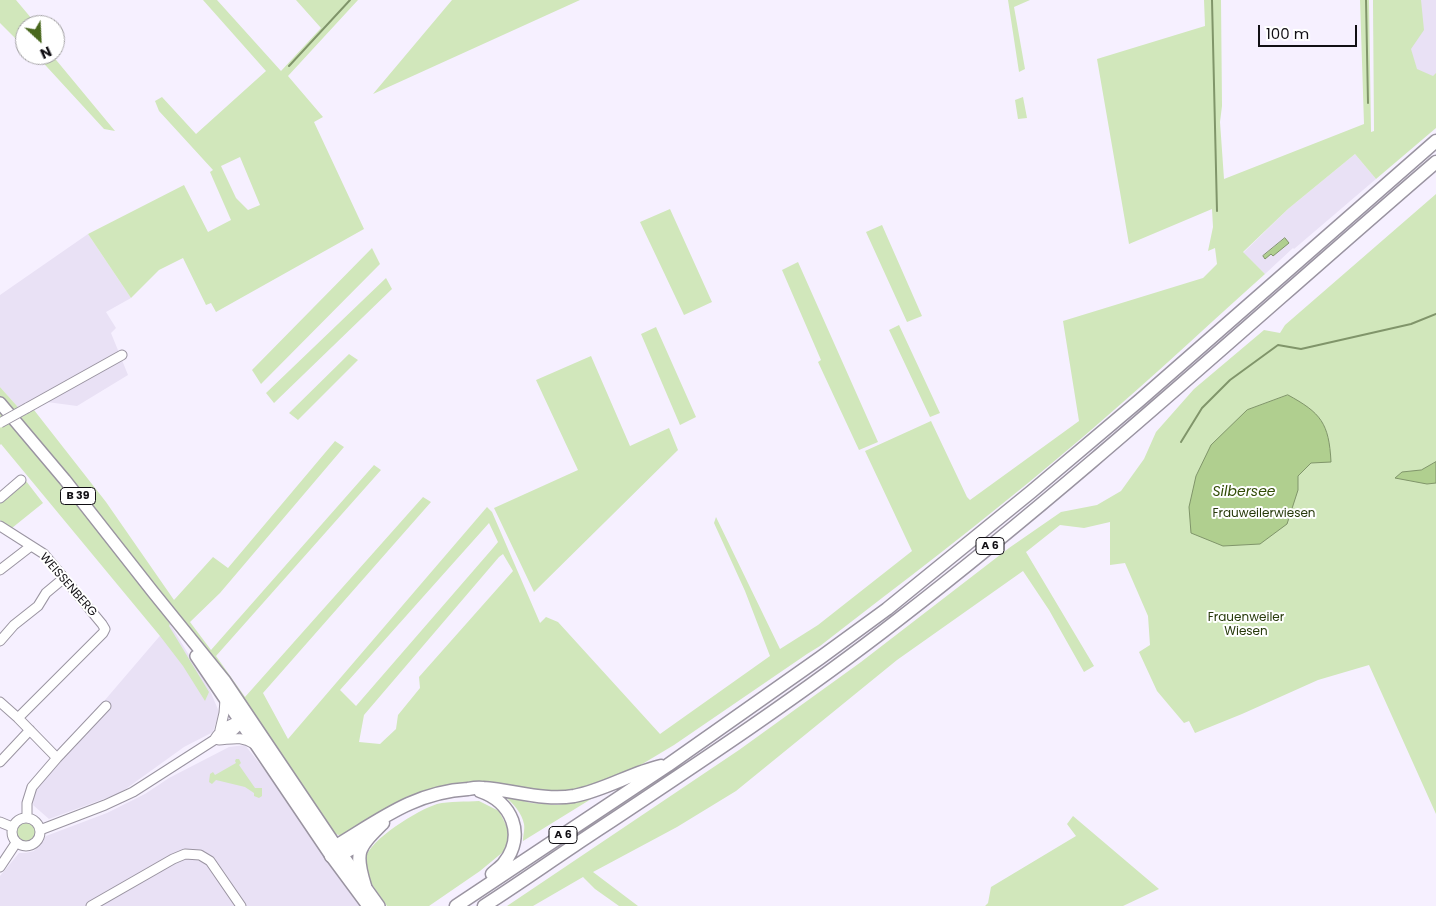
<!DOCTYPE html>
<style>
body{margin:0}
#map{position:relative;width:1436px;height:906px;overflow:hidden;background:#f6f0ff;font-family:Poppins,sans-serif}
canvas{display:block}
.north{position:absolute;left:15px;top:15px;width:50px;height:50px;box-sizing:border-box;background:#fff;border:1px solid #a09fa1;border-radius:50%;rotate:155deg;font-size:14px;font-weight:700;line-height:20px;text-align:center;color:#110f14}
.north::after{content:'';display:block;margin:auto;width:18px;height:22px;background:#48671c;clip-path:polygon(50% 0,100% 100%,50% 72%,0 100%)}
.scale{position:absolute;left:1258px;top:25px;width:99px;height:22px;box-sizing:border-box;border:2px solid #110f14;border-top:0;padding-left:6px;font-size:15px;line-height:18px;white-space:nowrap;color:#110f14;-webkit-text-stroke:4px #fff;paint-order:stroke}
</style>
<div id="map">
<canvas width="1436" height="906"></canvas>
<div class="north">N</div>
<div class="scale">100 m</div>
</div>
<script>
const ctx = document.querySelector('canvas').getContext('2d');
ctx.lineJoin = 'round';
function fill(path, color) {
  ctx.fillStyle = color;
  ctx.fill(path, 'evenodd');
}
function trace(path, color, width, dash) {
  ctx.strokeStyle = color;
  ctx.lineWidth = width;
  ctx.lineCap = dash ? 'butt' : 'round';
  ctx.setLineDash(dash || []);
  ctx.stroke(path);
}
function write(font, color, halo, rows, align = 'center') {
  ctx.font = font + ' Poppins,sans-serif';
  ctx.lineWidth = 4;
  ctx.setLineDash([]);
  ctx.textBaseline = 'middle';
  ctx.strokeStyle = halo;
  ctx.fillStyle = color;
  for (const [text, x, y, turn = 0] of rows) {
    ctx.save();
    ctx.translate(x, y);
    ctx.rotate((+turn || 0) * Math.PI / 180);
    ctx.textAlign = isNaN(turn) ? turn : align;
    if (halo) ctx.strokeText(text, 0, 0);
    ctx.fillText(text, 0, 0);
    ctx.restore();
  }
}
fill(new Path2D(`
 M1373 0H1436V83L1376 131Z
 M1355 154 1376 179 1294 249 1293 248 1265 274 1243 253 1288 209Z
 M88 234 131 298 106 312 116 328 111 333 128 375 77 406 47 402 25 415 0 387V295Z
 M170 624 209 688 219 712 213 732 184 747 120 793 49 819 33 805 35 786 105 710V700Z
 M245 745 271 778 311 835 319 850 364 906H0V876L19 853H26L34 851 46 836 107 813 145 794 169 778 229 747Z`), '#e9e1f5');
fill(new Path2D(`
 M0 0H16L37 25H25V44L19 42 0 23Z
 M203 0H217L281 71 321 28 296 0H358L288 76 323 117 314 122 364 229 216 312 211 303 206 305 183 258 159 270 131 298 88 234 184 185 208 232 231 220 210 172 213 170 159 111 155 101 162 97 196 134 266 71ZM240 157 260 205 248 210 236 198 221 166Z
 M452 0H580L373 94Z
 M1008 0H1030L1014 7 1025 69 1019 72Z
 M1204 0H1221L1222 106 1220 122 1224 179 1364 124 1360 0H1369L1371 132 1374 131 1373 0H1421L1424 30 1411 49 1417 69 1433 76 1436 73V128L1376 179 1355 154 1288 209 1243 252 1265 274C1196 336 1129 399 1058 458 981 523 900 584 820 646L807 654 674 745 639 766 611 780 582 788 554 792 507 786 453 784 406 797 348 835C339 836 335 835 329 829L19 418 0 397V387L25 415 34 410 106 502 174 600 213 557 228 568 335 441 344 447 220 593 190 622 211 650 374 465 381 470 216 656 245 697 423 497 431 502 263 693 288 739 487 507 492 512 540 623 546 617 558 622 660 734 770 656 745 591 714 523 716 517 780 649 818 625 912 551 865 451 931 421 967 497 970 500 1079 421 1063 321 1203 278 1217 264 1215 248 1208 251 1213 227 1212 209 1129 244 1097 59 1205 26ZM489 523 498 542 493 548 356 706 340 690ZM503 554 513 571 419 677 420 688 398 715 396 729 380 744 359 742 364 715 499 557Z
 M36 55H52L115 131 104 129Z
 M1023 97 1027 118 1018 119 1015 100Z
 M1436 194V814L1369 665 1318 680 1242 714 1195 733 1189 721 1184 723 1157 691 1139 652 1150 645 1148 616 1125 563 1110 565V522L1084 528 1060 525 1026 552 1094 666 1084 672 1049 610 1023 571 897 660 736 791 677 827 593 872 638 906H619L595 889 583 877 533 906H507L739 750 861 662 1009 548 1061 512 1097 505 1121 491 1144 459 1156 432 1194 389 1264 330 1280 333 1285 325Z
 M670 209 712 302 684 315 640 222Z
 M882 225 922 316 907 322 866 232Z
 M372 248 380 264 261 384 252 370Z
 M798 262 878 442 859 450 818 362 821 360 782 270Z
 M386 278 392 289 274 403 266 393Z
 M899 325 940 413 930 417 889 330Z
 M656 327 696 417 680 425 641 334Z
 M349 354 358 360 298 420 289 413Z
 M591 356 630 446 669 428 678 450 534 592 494 508 578 470 536 380Z
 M0 411 66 488 119 554 170 624 169 626 209 692 205 701 183 666 160 636 1 444 0 445Z
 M26 481 43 503 12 528 0 520V502Z
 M236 759H239L241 763 239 765 255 788H262V796L259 798 254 796V793L245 787 216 780 212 784 209 782 210 774 213 772 215 775 236 763 235 761Z
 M504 796 531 803 558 805 596 796 523 841C523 836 525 829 524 824 522 813 513 803 504 796Z
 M479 801 499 811 509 831 508 841 503 852 480 871 429 906H387C379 894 361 873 365 859 370 839 418 810 437 804 449 801 467 802 479 801Z
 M1073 816 1159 889 1123 906H985L988 903 991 887 1076 836 1067 824Z
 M16 833a10 10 0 1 1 20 0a10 10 0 1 1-20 0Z`), '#d1e7bb');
const water = new Path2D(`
 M1285 238 1289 243 1273 256 1271 254 1265 259 1263 256Z
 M1288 395C1321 413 1329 423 1331 462L1311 463 1298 476V490L1287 524 1260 544 1223 546 1191 533 1189 507 1196 476 1211 445 1247 410Z
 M1436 462V483L1427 484 1395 478 1402 472 1421 470Z`);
fill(water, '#b0cf8f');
trace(water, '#80956a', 1);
trace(new Path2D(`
 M1212 0 1217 211
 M1366 0 1368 103
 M289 66 350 0
 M1181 442 1202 408 1230 380 1278 345 1301 349 1411 324 1436 314`), '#80956a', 2);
const minor = new Path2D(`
 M27 408 122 355
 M0 498 21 480
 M0 526 44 554 102 624 105 629 103 633 18 718
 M0 570 31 546
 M0 641 14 625 38 606 46 593 64 578
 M0 702 18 718 57 758
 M220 730 224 713 225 700
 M214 740C221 728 229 724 243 720
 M219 740C233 739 242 736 254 744
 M0 762 30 730
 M12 832a14 14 0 1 1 28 0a14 14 0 1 1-28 0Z
 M27 818V803L32 787 57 758 106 706
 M0 822 12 827
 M40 830 105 805 133 792 214 740 234 730 238 726 241 717
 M0 867 16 843
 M91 906 173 859 185 854 200 855 210 861 241 906`);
const major = new Path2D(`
 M0 403 65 480 153 592 225 681 336 846 379 906
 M196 656 331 856 368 906`);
const highway = new Path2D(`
 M480 791C512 802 526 835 504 863 501 867 496 870 492 874
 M331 856 336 846C381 819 415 792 468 789 473 788 478 787 483 788 514 790 543 801 574 796 605 790 631 773 661 766
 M331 856 342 854 365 841
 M365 886C354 851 358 848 383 823
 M456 906 668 765 820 658 887 609 1031 492 1140 400 1436 141
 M484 906C515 886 545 865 575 845 685 772 795 700 899 619 1085 475 1258 315 1436 162`);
trace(minor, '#9a94a1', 11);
trace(major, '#9a94a1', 14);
trace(highway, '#9a94a1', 15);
trace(minor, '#fff', 9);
trace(major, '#fff', 11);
trace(highway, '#fff', 12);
const minorBridge = new Path2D(`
 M0 423 27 408`);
trace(minorBridge, '#9a94a1', 11, []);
trace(minorBridge, '#fff', 9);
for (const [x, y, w] of [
 [78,496,35],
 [990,546,28],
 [563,835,28]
]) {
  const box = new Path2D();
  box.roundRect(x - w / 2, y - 8.5, w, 17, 4);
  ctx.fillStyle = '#fff';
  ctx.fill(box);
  trace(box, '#110f14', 1);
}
write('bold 11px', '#110f14', null, [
 ["B 39",78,496],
 ["A 6",990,546],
 ["A 6",563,835]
]);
write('12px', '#273a0b', '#fff', [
 ["Frauweilerwiesen",1264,514],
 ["Frauenweiler",1246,618],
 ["Wiesen",1246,632]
]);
write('12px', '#110f14', '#fff', [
 ["WEISSENBERG",68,585,49]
]);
write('italic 14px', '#324d06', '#fff', [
 ["Silbersee",1244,492]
]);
</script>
